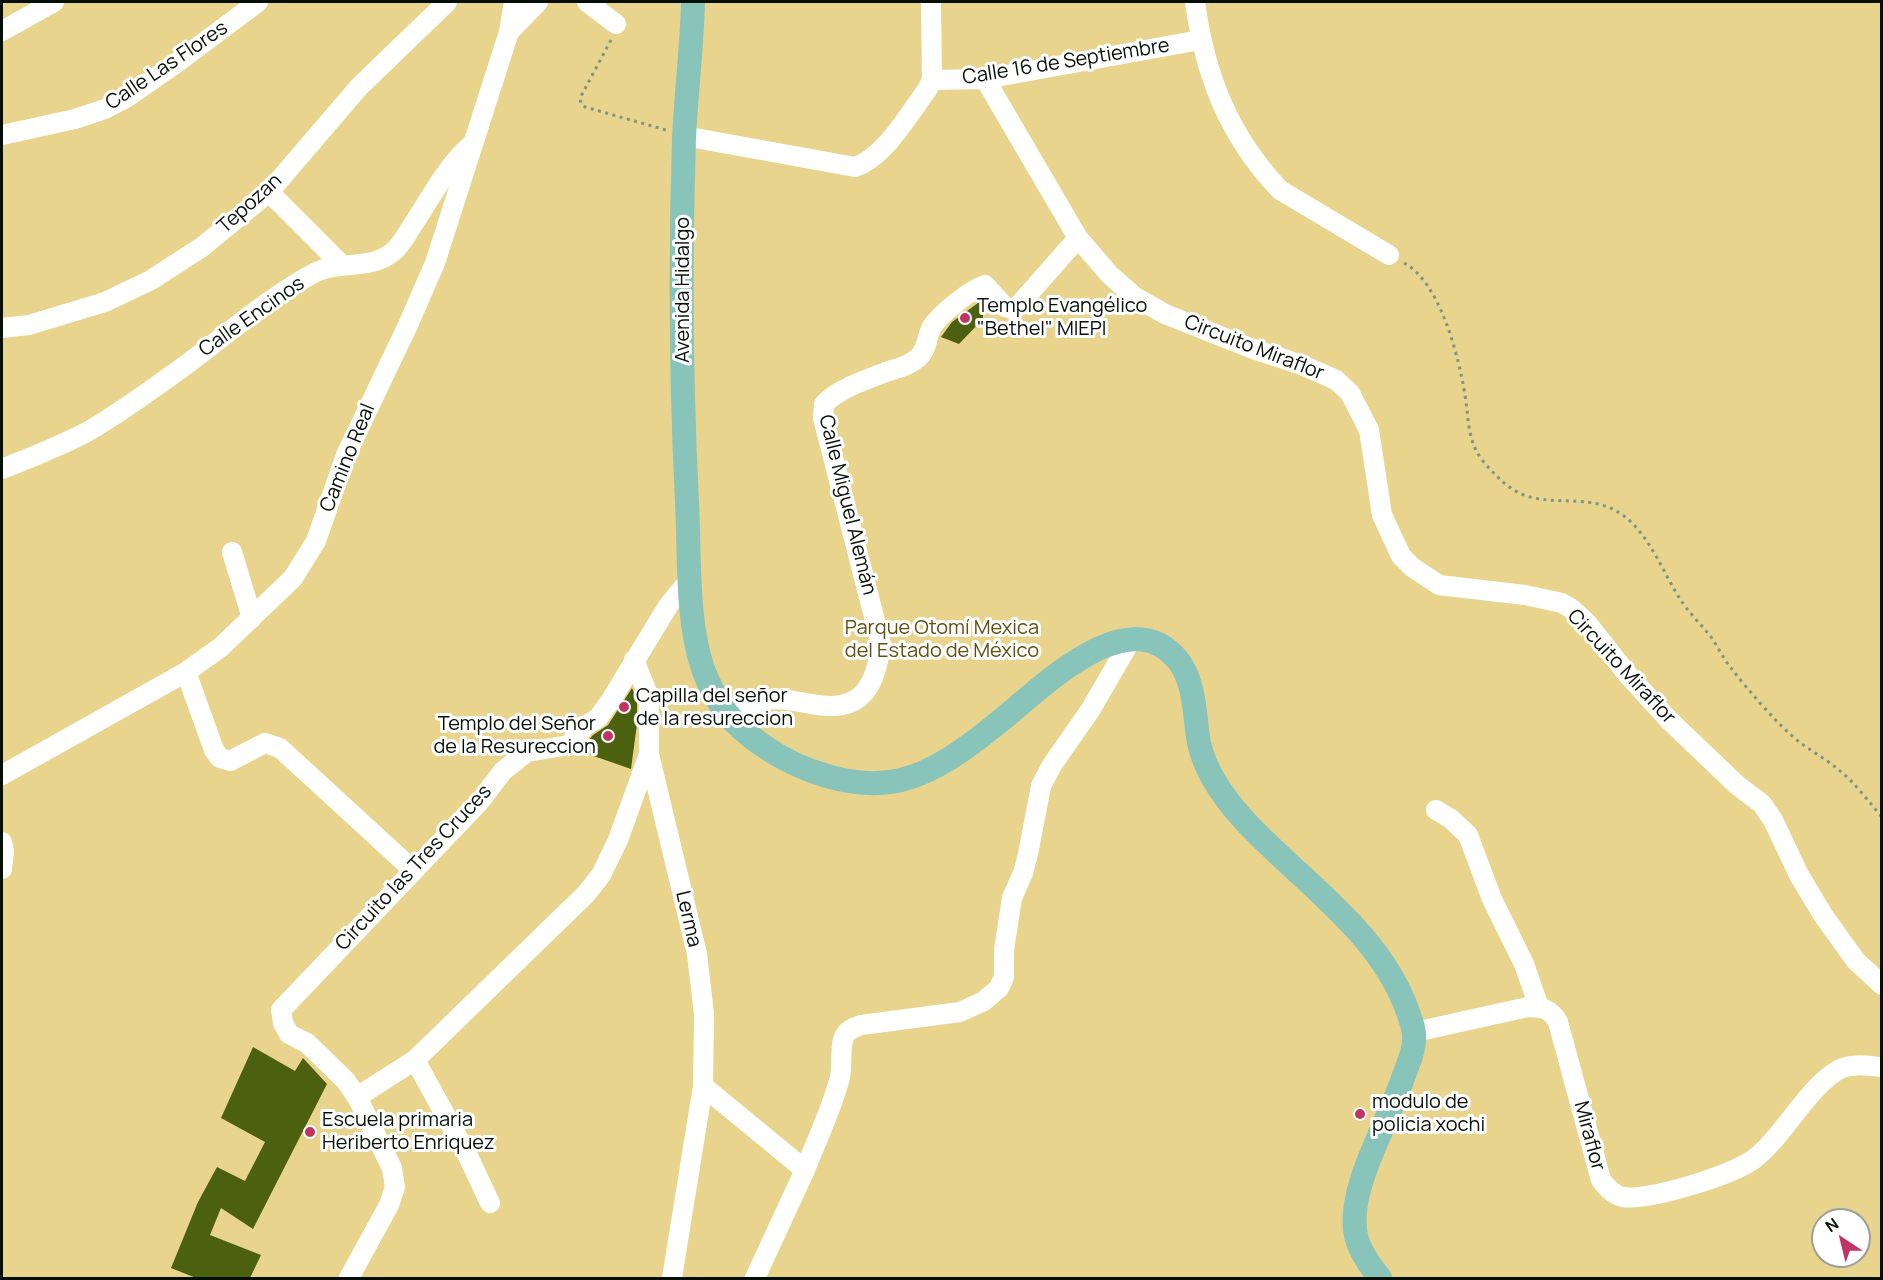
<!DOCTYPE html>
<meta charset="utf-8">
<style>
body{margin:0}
#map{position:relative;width:1883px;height:1280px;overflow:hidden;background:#ddffe5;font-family:Manrope,sans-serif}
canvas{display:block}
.frame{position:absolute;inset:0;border:3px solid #050f07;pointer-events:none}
.north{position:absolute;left:1811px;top:1208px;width:60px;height:60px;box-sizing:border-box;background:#fff;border:2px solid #9b9f9c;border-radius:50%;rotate:325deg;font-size:16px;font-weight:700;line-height:24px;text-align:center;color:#050f07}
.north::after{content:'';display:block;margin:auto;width:21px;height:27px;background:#c13363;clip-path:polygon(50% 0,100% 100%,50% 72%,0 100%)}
</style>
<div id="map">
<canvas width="1883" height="1280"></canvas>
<div class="frame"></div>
<div class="north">N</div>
</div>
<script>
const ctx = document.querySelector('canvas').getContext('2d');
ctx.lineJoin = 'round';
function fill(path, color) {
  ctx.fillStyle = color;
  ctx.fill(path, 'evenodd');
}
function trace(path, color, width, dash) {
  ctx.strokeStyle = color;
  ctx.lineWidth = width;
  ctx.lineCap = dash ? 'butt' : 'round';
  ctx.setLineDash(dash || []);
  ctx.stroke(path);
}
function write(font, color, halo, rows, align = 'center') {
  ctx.font = font + ' Manrope,sans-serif';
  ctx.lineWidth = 6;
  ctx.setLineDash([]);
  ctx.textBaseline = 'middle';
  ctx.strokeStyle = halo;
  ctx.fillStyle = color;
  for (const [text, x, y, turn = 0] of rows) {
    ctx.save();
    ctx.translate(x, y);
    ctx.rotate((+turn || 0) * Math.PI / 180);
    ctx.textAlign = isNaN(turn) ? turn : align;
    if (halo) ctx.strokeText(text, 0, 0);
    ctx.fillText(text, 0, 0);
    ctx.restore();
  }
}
fill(new Path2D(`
 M2 2H1881V1278H2ZM1823 1220H1859V1256H1823Z`), '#e9d48d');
fill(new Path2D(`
 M982 300 990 308 983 312V319L959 344 941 337 952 322Z
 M632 688 637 699V724L631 769 585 753 582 748 593 735 608 725Z
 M253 1047 295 1071 303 1058 327 1084 253 1229 221 1208 210 1235 261 1255 250 1278H196L171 1268 198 1202 217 1167 245 1181 265 1142 221 1118Z`), '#4c610f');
trace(new Path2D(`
 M611 40 580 98 581 103 585 107 666 130
 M1404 263C1440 282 1459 357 1465 395 1469 420 1467 439 1482 460 1493 473 1504 485 1519 493 1556 510 1595 488 1631 522 1651 541 1663 571 1677 594 1686 610 1700 623 1711 637 1718 647 1723 658 1731 668 1749 691 1776 723 1798 741 1811 751 1826 759 1839 770 1855 783 1868 801 1882 817`), '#7e9583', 3, [3, 4.5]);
trace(new Path2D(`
 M587 2 616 24
 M931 2 932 80
 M1195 2C1205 75 1228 135 1280 190L1389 255
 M2 31 54 2
 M509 32 538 2
 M985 79 1078 238 1110 275 1135 297 1165 314 1253 349 1302 365 1336 380 1350 393 1369 430 1382 515 1401 556 1412 567 1439 585 1525 595 1562 603 1572 609 1587 623 1628 675 1670 721 1737 785 1762 804 1773 820 1799 875 1823 915 1856 961 1882 985
 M2 135 75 119 105 109 126 98 175 64 258 2
 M684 136 855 167C885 157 908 115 927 90L932 80 985 79 1200 40
 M269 192 343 266
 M2 328 29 325 105 302 151 280 202 247 269 192 359 87 447 2
 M2 469C30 458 58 447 85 433 114 417 145 394 172 375 219 342 265 299 316 272 341 260 371 271 394 251 401 245 407 234 412 226 431 198 445 168 471 145
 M232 552 252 618
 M186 672 214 750 220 758 230 761 265 743 280 748 414 871
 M730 719C741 713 754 702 767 700 783 697 802 703 818 705 864 712 876 683 881 644L823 418 824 404C840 388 865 380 886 372 898 368 909 366 919 357 929 347 926 333 934 324 943 312 971 289 985 285L1005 307 1013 309 1018 306 1078 238
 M649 754 697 954 704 1014 703 1086 672 1278
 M2 775 186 672 221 647 293 578 316 541 346 455 408 325 435 263 509 32 514 2
 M1436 810 1451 819 1468 835 1492 899 1524 964 1539 1007
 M2 842 4 852 2 869
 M1415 1032 1528 1007C1542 1007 1551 1009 1558 1022L1601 1180C1607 1188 1613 1195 1623 1197 1649 1201 1733 1175 1754 1159 1785 1135 1808 1086 1840 1069 1853 1063 1868 1066 1882 1067
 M415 1060 468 1156 490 1203
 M703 1086 805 1170 755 1278
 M357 1097 415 1060 586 894 601 875 618 840 649 754V697L634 660
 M805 1170C817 1139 832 1109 840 1077 843 1064 839 1046 845 1035 849 1029 855 1027 861 1025L960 1012 984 1001 999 988 1004 977V950L1012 898 1023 873 1028 854 1041 786 1052 765 1091 709 1132 638
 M349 1278 389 1205 395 1187 392 1168 357 1097 346 1081 307 1043 289 1034 283 1023 281 1010 480 801 503 771 527 752 569 745 585 726 598 718 611 700 668 606 691 578`), '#fff', 20);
trace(new Path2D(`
 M693 2C692 48 686 93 684 139 680 260 681 382 687 503 690 556 686 619 703 669 716 704 732 724 762 745 799 771 855 791 901 780 935 772 968 747 994 726 1036 694 1125 598 1177 659 1196 682 1194 716 1199 743 1205 771 1225 799 1243 819 1300 881 1379 930 1408 1012 1411 1021 1415 1030 1414 1040 1414 1053 1407 1066 1403 1078 1388 1123 1346 1190 1356 1236 1360 1252 1370 1266 1380 1278`), '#89c4bb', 24);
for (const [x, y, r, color] of [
 [965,318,6,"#c13363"],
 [624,707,6,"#c13363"],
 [608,736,6,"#c13363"],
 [1360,1114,6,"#c13363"],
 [310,1132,6,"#c13363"]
]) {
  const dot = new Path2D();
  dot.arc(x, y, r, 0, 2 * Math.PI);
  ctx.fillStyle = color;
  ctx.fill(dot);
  trace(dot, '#fff', 2);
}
write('20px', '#050f07', '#fff', [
 ["Calle 16 de Septiembre",1066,62,-9],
 ["Calle Las Flores",167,66,-34],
 ["Tepozan",250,204,-42],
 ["Avenida Hidalgo",683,290,-90],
 ["Calle Encinos",252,317,-35],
 ["Circuito Miraflor",1254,348,21],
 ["Camino Real",348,458,-68],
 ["Calle Miguel Alemán",847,505,76],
 ["Circuito Miraflor",1621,667,47],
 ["Circuito las Tres Cruces",414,868,-47],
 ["Lerma",688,919,77],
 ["Miraflor",1589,1136,75]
]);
write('20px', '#050f07', '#fff', [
 ["Templo Evangélico",977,306],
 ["\"Bethel\" MIEPI",977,329],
 ["Capilla del señor",636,696],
 ["de la resureccion",636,719],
 ["Templo del Señor",596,724,"right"],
 ["de la Resureccion",596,747,"right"],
 ["modulo de",1372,1102],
 ["policia xochi",1372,1125],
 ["Escuela primaria",322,1120],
 ["Heriberto Enriquez",322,1143]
], 'left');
write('20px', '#615011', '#fff', [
 ["Parque Otomí Mexica",942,628],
 ["del Estado de México",942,651]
]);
</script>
